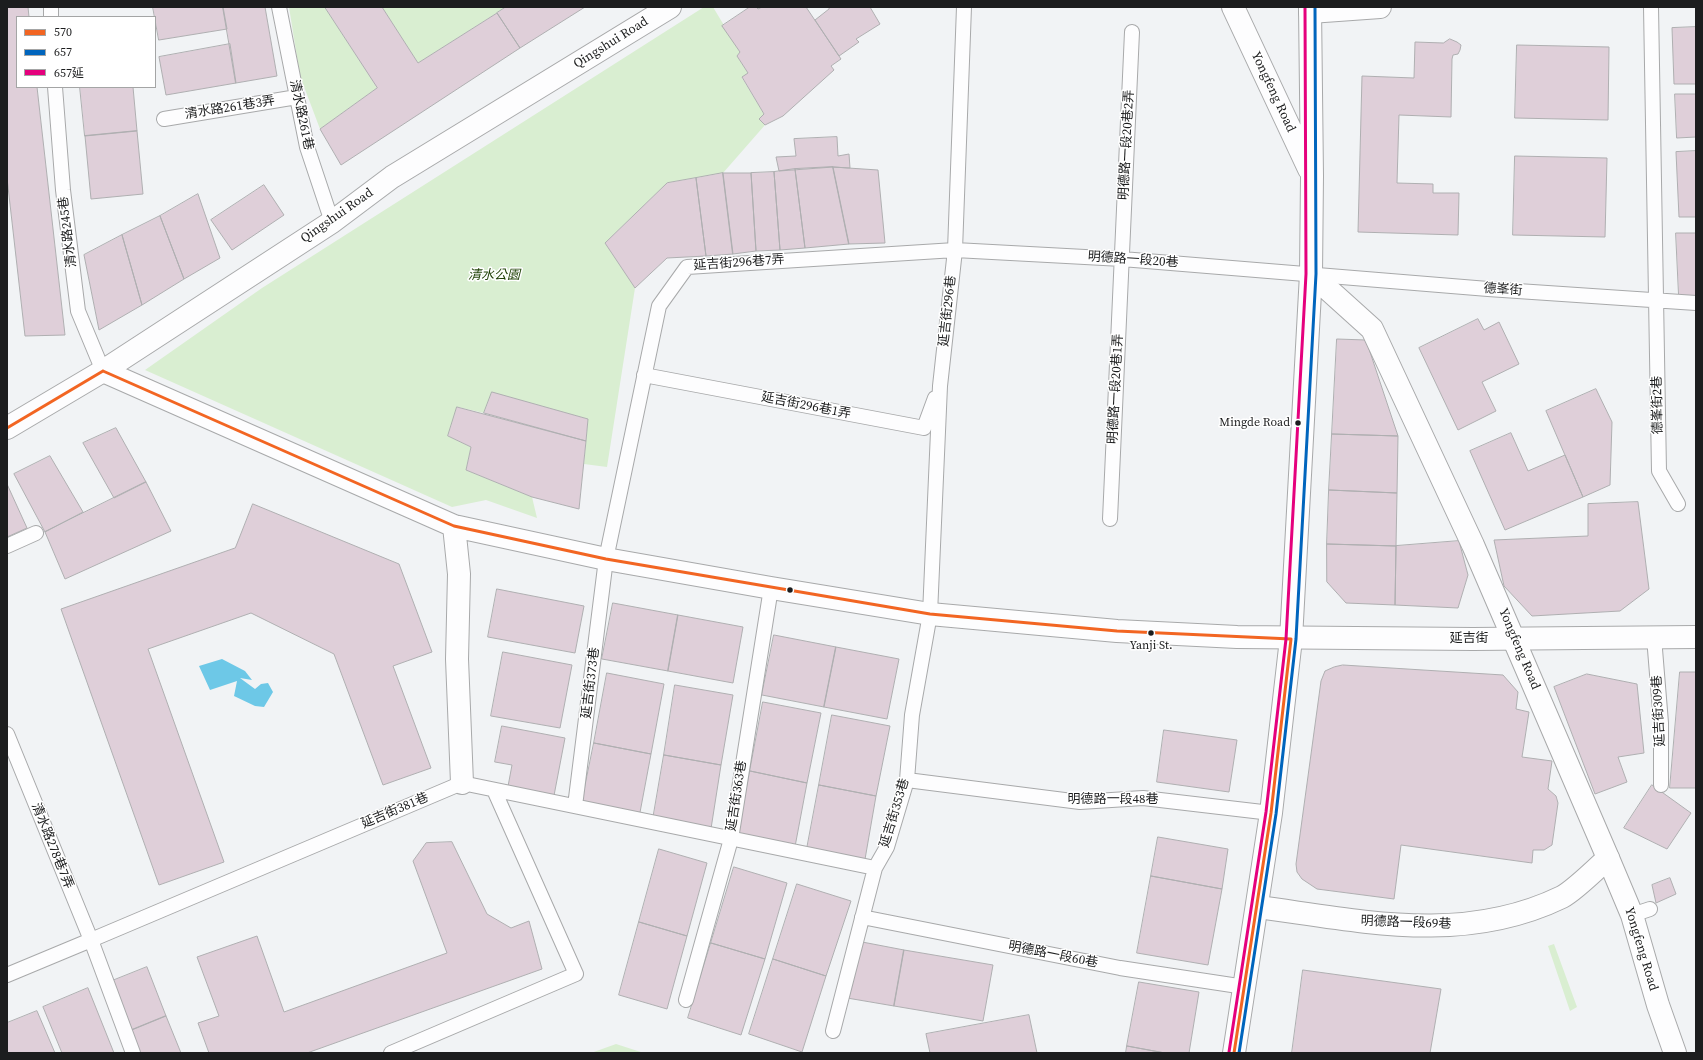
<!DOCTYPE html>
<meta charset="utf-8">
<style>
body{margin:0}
#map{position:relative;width:1703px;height:1060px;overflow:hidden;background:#f1f3f5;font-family:"Source Serif 4","Noto Sans TC",serif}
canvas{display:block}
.frame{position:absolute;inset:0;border:8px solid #1c1d1e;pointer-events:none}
.legend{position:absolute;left:16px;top:16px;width:140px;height:72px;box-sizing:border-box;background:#fff;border:1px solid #a4a5a5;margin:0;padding:5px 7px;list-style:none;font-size:12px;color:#1c1d1e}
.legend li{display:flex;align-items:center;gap:8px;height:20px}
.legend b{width:20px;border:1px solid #a4a5a5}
</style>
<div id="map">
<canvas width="1703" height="1060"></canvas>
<div class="frame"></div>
<ul class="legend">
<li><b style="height:5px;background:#f26522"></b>570</li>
<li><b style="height:5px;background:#0065bd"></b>657</li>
<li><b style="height:5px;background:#e5007d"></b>657延</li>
</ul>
</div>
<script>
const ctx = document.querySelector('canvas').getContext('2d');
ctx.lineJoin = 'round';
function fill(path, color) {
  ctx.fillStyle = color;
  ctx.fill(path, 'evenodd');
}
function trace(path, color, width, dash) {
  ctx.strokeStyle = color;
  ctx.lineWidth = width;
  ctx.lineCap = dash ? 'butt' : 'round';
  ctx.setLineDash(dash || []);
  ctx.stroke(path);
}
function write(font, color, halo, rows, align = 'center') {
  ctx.font = font + ' "Source Serif 4","Noto Sans TC",serif';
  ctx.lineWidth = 3;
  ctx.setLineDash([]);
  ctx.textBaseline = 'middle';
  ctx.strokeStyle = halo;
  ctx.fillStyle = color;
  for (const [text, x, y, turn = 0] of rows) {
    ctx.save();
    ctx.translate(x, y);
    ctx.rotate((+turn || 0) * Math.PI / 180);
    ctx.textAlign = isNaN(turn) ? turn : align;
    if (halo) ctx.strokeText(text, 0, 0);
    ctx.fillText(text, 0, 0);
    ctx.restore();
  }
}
fill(new Path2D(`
 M289 7H325L377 88 320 129 300 76Z
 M382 7H506L418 63Z
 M704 7H713L740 52 737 56 748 73 742 78 764 114 759 119 765 125 723 173 667 183 605 243 635 288 607 467 584 464 588 419 492 393 484 413 458 407 448 436 471 447 466 470 532 497 537 518 486 500 452 507 145 370 262 288Z
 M1554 944 1577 1007 1570 1011 1548 946Z
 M616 1044 644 1053H591Z`), '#d9eed1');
fill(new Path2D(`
 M222 659 245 671 252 680 240 678 255 689 261 684 268 683 273 692 264 707 255 706 234 696 237 681 210 690 199 666Z`), '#6dc8e7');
const building = new Path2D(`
 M7 7H28L29 17H17V87H37L65 335 25 336 7 178Z
 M153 7H223L227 29 159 40Z
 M223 7H265L277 76 236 83Z
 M325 7H382L418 63 497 13 520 48 341 165 320 129 377 88Z
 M506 7H585L520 48 497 13Z
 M750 7H756L758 9 762 7H806L841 59 831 66 834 70 783 116 765 125 759 119 764 114 742 77 748 73 737 56 740 52 722 26Z
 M828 7H870L880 24 856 39 859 42 839 56 815 20 829 9Z
 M1696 27V84H1674L1672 28Z
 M1450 39 1457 42 1461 45 1460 50 1458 54 1453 55 1452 59 1451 117 1399 115 1397 183 1433 184V193H1459L1458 235 1358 232 1362 76 1414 78 1415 42 1443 43Z
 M230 44 236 83 166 95 159 57Z
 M1517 45 1609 47 1608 120 1515 118Z
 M80 87H133L137 131 85 136Z
 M1675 94H1696V137L1677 138Z
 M137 131 143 194 91 199 85 136Z
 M837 137 838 156 849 154 850 168 833 167 779 171 776 157 796 156 794 139Z
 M1696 151V217H1679L1676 152Z
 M1515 156 1607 158 1605 237 1513 235Z
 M833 167 849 244 805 248 795 169Z
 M833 167 878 170 885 243 849 244Z
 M795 169 805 248 780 250 774 172Z
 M774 172 780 250 756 251 751 173Z
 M723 173 733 254 706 256 696 178Z
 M723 173H751L756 251 733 254Z
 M696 178 706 256 667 258 635 288 605 243 667 183Z
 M264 185 284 215 232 250 211 220Z
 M198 194 220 258 184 279 160 216Z
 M160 216 184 279 142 305 122 235Z
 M1676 233H1696V296H1679Z
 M122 235 142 305 99 330 84 255Z
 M1478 319 1484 330 1499 322 1519 364 1482 382 1496 411 1458 430 1419 348Z
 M1337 339 1366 340 1398 436 1332 434Z
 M1596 389 1612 422 1610 485 1583 497 1546 411Z
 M492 392 588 419 586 441 484 413Z
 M457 407 586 441 579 509 532 497 466 470 471 447 448 436Z
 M116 428 146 482 114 498 83 443Z
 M1511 433 1528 471 1565 455 1583 497 1505 530 1470 451Z
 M1332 434 1398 436 1397 493 1329 490Z
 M50 456 83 512 45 532 14 474Z
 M146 482 171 531 65 579 45 532Z
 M7 484 27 528 7 537Z
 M1329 490 1397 493 1396 546 1327 544Z
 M1638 502 1649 589 1620 611 1532 616 1504 586 1494 540 1588 536V504Z
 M253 504 399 564 432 652 393 666 431 768 383 785 334 654 251 613 148 649 224 862 159 885 61 609 235 548Z
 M1459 541 1468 575 1458 608 1395 605 1396 546Z
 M1327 544 1396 546 1395 605 1346 603 1327 582Z
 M497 589 584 606 575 653 488 637Z
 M613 603 678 615 668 671 602 659Z
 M678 615 743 627 733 683 668 671Z
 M774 635 836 647 824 707 762 695Z
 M836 647 899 659 887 719 824 707Z
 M503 652 572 665 560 728 491 716Z
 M1343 665 1503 675 1518 692 1516 709 1529 712 1522 757 1552 761 1548 789 1556 796 1558 803 1552 845 1544 850H1533L1532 863 1401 845 1394 899 1317 889 1302 879 1297 872 1296 864 1321 681 1325 671 1334 667Z
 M1680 672H1696V788H1670Z
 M607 673 664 684 651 754 594 743Z
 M1587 674 1637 684 1644 753 1618 757 1627 782 1595 794 1554 687Z
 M675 685 733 695 721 765 664 755Z
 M763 702 821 713 807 783 750 771Z
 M832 715 890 726 876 796 819 785Z
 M502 726 565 738 552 806 506 797 512 765 495 762Z
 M1164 730 1237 740 1229 792 1157 782Z
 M594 743 651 754 638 823 580 812Z
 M664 755 721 765 710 835 652 825Z
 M750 771 807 783 794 852 737 841Z
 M819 785 876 796 864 865 806 854Z
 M1652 785 1691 813 1667 849 1624 828Z
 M1158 837 1228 849 1222 889 1151 876Z
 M452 842 487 914 511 928 529 921 542 969 307 1053H209L198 1023 219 1016 197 957 257 936 284 1012 447 953 413 861 426 843Z
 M659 849 707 863 687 936 639 922Z
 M734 867 787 883 765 959 711 943Z
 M1151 876 1222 889 1208 965 1137 953Z
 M1670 878 1676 894 1656 903 1652 885Z
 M797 884 851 901 826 976 773 959Z
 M639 922 687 936 667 1009 619 995Z
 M857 941 904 950 894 1006 847 998Z
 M711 943 765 959 741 1035 688 1018Z
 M904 950 993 965 983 1021 894 1006Z
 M773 959 826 976 802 1052 749 1034Z
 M147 967 166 1016 122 1034 102 985Z
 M1303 970 1441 989 1430 1053H1292Z
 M1139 982 1199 992 1189 1053H1165L1127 1046Z
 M88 988 114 1053H62L43 1007Z
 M37 1011 55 1053H7V1023Z
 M1029 1015 1037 1053H930L926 1034Z
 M166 1016 181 1053H129L122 1034Z
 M1127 1046 1165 1053H1126Z`);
fill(building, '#dfcfd9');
trace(building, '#afafb1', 1);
const lane = new Path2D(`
 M51 7V17
 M279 7 307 147 332 222
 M1651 7 1659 471 1678 504
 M55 87 63 190 78 311 103 371
 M164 119 297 97
 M644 375 924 428 935 398
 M1110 519 1132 32
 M7 546 36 533
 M1654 637 1661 723V785
 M7 734 91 940 462 783 875 868
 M907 780 1080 802 1143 798 1271 813
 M575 806 606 559 659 306 687 267 955 250 1122 259 1488 289 1696 303
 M1632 915 1650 909
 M862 917 1120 968 1245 987
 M7 975 91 940 133 1053
 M686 1000 731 839 771 588
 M833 1031 875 868 887 847 907 780 912 715 930 614 940 386 955 250 964 7
 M391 1053 576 974 494 790`);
const street = new Path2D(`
 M1310 12 1380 7
 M103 371 454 526 606 559 771 588 930 614 1117 631 1237 637 1473 639 1696 637
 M454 526 459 574 457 659 462 783
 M1258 907C1362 921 1463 945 1562 897 1575 890 1596 869 1608 858`);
const secondary = new Path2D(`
 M1233 7 1309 169
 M1311 274 1372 329 1473 545 1608 858 1632 915 1658 1005 1675 1053
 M7 428 103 371 332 222 392 177 670 7
 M1234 1053 1271 813 1291 639 1311 274 1312 176 1310 7`);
trace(lane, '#a8a9aa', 16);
trace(street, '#a8a9aa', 24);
trace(secondary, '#a8a9aa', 24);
trace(lane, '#fdfdfe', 14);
trace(street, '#fdfdfe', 22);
trace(secondary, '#fdfdfe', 22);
trace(new Path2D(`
 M103 371 454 526 606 559 930 614 1117 631 1291 639
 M7 428 103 371
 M1234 1053 1271 813 1291 639`), '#f26522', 3);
trace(new Path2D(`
 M1239 1053 1276 814 1296 639 1316 274 1315 7`), '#0065bd', 3);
trace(new Path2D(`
 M1229 1052 1266 812 1286 639 1306 274 1305 7`), '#e5007d', 3);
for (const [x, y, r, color] of [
 [1298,423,3.5,"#1c1d1e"],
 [790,590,3.5,"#1c1d1e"],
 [1151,633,3.5,"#1c1d1e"]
]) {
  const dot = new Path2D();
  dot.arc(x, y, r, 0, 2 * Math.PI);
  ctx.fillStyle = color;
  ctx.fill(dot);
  trace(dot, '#fff', 1.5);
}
write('12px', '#1c1d1e', '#fff', [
 ["Mingde Road",1290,423],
 ["Yanji St.",1151,646,"center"]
], 'right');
write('13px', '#1c1d1e', '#fff', [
 ["Qingshui Road",611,43,-32],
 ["Yongfeng Road",1273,92,65],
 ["清水路261巷3弄",230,108,-9],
 ["清水路261巷",301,115,78],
 ["明德路一段20巷2弄",1127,145,-87],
 ["Qingshui Road",337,216,-35],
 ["清水路245巷",68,232,-97],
 ["明德路一段20巷",1133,260,4],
 ["延吉街296巷7弄",739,263,-4],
 ["德峯街",1503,290,4],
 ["延吉街296巷",948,311,-84],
 ["明德路一段20巷1弄",1116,389,-87],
 ["德峯街2巷",1658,405,-91],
 ["延吉街296巷1弄",806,406,11],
 ["延吉街",1469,639],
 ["Yongfeng Road",1519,649,67],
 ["延吉街373巷",591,683,-83],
 ["延吉街309巷",1659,711,-93],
 ["延吉街363巷",737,796,-81],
 ["明德路一段48巷",1113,800],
 ["延吉街381巷",395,811,-23],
 ["延吉街353巷",895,813,-73],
 ["清水路278巷7弄",52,846,68],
 ["明德路一段69巷",1406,923,2],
 ["Yongfeng Road",1641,949,73],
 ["明德路一段60巷",1053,955,11]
]);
write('italic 13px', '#1d3f04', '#fff', [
 ["清水公園",494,276]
]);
</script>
